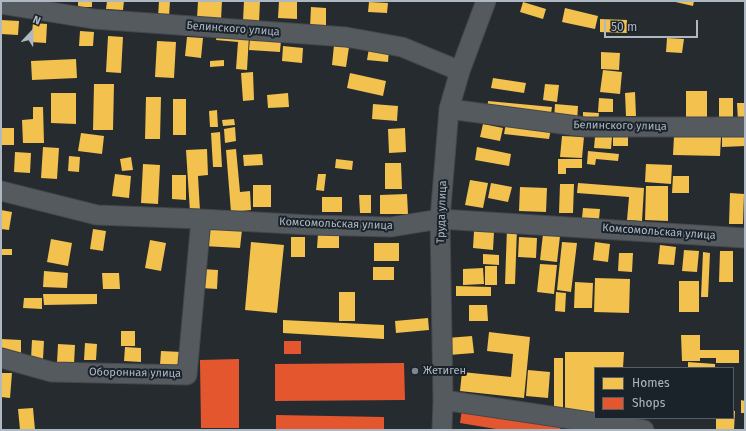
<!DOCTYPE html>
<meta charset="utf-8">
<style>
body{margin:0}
#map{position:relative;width:746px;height:431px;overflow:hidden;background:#262b30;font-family:"Fira Sans",sans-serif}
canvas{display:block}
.frame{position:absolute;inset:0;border:2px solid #aeb8c2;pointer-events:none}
.legend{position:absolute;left:594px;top:367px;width:140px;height:52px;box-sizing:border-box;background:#1a222a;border:1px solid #555e67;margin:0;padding:5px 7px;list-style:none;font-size:12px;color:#aeb8c2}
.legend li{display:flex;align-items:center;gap:8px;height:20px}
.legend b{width:20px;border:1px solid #555e67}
.north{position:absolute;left:12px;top:12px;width:40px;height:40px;-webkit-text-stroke:3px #1a222a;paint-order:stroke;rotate:22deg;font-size:11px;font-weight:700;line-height:16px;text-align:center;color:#aeb8c2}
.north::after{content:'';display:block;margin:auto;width:14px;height:18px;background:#aeb8c2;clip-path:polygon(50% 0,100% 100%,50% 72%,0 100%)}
.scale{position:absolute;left:604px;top:20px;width:94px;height:18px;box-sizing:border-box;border:2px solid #aeb8c2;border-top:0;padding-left:5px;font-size:12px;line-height:14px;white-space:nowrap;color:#aeb8c2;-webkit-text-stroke:3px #1a222a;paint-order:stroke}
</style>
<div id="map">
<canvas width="746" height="431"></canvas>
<div class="frame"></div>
<ul class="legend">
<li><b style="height:11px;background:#f2c14e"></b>Homes</li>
<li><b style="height:11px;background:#e4572e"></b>Shops</li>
</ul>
<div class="north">N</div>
<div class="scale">50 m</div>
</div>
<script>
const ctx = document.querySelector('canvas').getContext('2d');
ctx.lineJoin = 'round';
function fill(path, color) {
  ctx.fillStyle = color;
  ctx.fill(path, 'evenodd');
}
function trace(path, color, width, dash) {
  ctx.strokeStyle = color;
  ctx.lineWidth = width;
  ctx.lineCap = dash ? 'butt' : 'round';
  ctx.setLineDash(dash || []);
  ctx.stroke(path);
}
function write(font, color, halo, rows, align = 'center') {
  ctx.font = font + ' "Fira Sans",sans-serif';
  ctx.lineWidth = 4;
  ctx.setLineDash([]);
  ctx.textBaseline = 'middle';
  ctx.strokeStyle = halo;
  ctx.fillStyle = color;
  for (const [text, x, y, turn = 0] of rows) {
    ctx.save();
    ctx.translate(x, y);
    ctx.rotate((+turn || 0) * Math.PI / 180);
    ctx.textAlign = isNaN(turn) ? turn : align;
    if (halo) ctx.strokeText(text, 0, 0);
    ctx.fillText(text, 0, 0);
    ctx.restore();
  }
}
fill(new Path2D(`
 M78 1H92V7H78Z
 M107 1H124L123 10 106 9Z
 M159 1H170L169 17H158Z
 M198 1H222L221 20 197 18Z
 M244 1H260L259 22 243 21Z
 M279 1H297V19L278 18Z
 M671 1H694L693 6Z
 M369 2 388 3 387 13 368 12Z
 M523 2 546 9 543 19 520 12Z
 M311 7 326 8V28L310 27Z
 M565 8 598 16 595 29 562 22Z
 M600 19 627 20V33L600 32Z
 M1 20 19 21 18 35 1 34Z
 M33 23 47 24 46 43 31 42Z
 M80 31 94 32 93 46H79Z
 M217 34 249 36 247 70 236 69 238 42 216 40Z
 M108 36 123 37 121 73 106 72Z
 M187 37 203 38 201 58 185 56Z
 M250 38 281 40 280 52 249 50Z
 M667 38 684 39 682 53 666 52Z
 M157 41 176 42 174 78 155 77Z
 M334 45 349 47 346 67 332 65Z
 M283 46 303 48 302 63 282 61Z
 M369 48 389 50 388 62 367 60Z
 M601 52 620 53 619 70 601 69Z
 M76 59 77 78 32 80 31 61Z
 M224 60V66L210 67V61Z
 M603 70 622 72 620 94 600 92Z
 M253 72 254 100 243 101 241 73Z
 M350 73 386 81 383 96 347 88Z
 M493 78 526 83 524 93 491 88Z
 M94 84H114L113 130H93Z
 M545 84 559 85 557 102 543 100Z
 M686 91H707V123H686Z
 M635 92 636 116H626L625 93Z
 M51 93H76V124L51 123Z
 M288 93 289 107 268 108 267 95Z
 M146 97H161L160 139H145Z
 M599 98 613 99V112H598Z
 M719 98H733V118H719Z
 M173 99H186V135H173Z
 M488 101 552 107 550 120 487 114Z
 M737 103H745V121L738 122Z
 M373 104 398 106 397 121 372 119Z
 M555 104 578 106 577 122 554 120Z
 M33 107H43L44 143H23L22 120 33 119Z
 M217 110 218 127H210L209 111Z
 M583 112 599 113 598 123 583 122Z
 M234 119 235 125 223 126 222 120Z
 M506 123 551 129 549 139 504 134Z
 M483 124 503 128 500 141 480 137Z
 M235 127 236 141 225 143 224 129Z
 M1 128H14V145H1Z
 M405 128 406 152 389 153 388 129Z
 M220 132 222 167H213L211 133Z
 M81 133 104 136 102 154 78 151Z
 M745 133V146L722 147V134Z
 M613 134H628V146H613Z
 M562 136 584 137 582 158 560 157Z
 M674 136 721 137 720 156 673 155Z
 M595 137H612L611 149 594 148Z
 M43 147 59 148 57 179 41 178Z
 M477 147 511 154 509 166 475 160Z
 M207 149 208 175 198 176 200 211 190 212 186 150Z
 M236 149 240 192 250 191 251 210 231 212 226 150Z
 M588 151 619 154 618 161 596 159 595 165 587 164Z
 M15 152 31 153 30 173 14 172Z
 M262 154 263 165 244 166 243 155Z
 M69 156 80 157 79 172 68 171Z
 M131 157 133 170 122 171 120 159Z
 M336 159 353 161 352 170 335 168Z
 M558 159H582V168H566V174H558Z
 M385 163H401L402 189H385Z
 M143 164 160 165 158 204 141 203Z
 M646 164 672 165 671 184 645 182Z
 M115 174 131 176 129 198 112 196Z
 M318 174H326L324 191 316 190Z
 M172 175H186V200L172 199Z
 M673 176H689V193H672Z
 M470 180 488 183 483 208 465 205Z
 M491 183 512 187 508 202 488 198Z
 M578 183 644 188 642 221 627 220 629 197 577 193Z
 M560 184H574L573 213H559Z
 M253 185H271V207H253Z
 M646 186H668V221L645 220Z
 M520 187 547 188 546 212 519 211Z
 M730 193 744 194 743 224H729Z
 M407 194 408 214H380V195Z
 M359 195H371V213H360Z
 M322 197H342V212H322Z
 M583 208 600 209 599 219 582 218Z
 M1 210 12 212 9 230 1 229Z
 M204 227 242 230 240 248 203 246Z
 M507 228H517L515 284H505Z
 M93 229 106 231 103 251 90 249Z
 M474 231 494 232 493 250 473 248Z
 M318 234H339V248H317Z
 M543 234 560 236 557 262 540 260Z
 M291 237H305V257H291Z
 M519 237 537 238 536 258 518 257Z
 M51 239 72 243 68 266 47 262Z
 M150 240 166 243 161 271 145 268Z
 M251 242 284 245 277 313 245 310Z
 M562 242 577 243 571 292 557 290Z
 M595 242 610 244 608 262 593 260Z
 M374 243H399V261H374Z
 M660 245 676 247 674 265 658 264Z
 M1 249H12V255H1Z
 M684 250 699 251 697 272 682 271Z
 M720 251H733V282H719Z
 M703 252 710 253 708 297H701Z
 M619 253H633L632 272 618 271Z
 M483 254 499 255V265L483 264Z
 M540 264 557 265 554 294 537 292Z
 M485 266H497V285H485Z
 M373 267H394V280H373Z
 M483 268 484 284 463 285V269Z
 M202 269 218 270 217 289 201 288Z
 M44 271 68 273 67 288 43 287Z
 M102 273H119L120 289H103Z
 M595 278 630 279 629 313 594 312Z
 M679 281H699V312H679Z
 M575 282 593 283 592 308H574Z
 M456 286 491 287V296H456Z
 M339 292H355V321H339Z
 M556 292 566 293 565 312 555 311Z
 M43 294H97V304L44 305Z
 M24 298H42V309L23 308Z
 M469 305H487L488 321H469Z
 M428 318 429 330 396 333 395 321Z
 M283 320 384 325V339L283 333Z
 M121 331H135V346H121Z
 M489 332 530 337 524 398 460 391 462 372 511 377 513 354 487 351Z
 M681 335H700V350H739V363H716V358H700V361H682Z
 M472 336 474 353 449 355 447 338Z
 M1 339 21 340V354L1 353Z
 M32 340 44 341 43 359H31Z
 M85 343 97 344 96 360H84Z
 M58 344 75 345 74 364 57 363Z
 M125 347 141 348V362L124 361Z
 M161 351 182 352 181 366 160 365Z
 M565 352H624L623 368H595V418L565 416Z
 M554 358H563V416H554Z
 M688 362 715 364V368H688Z
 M528 370 550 372 548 398 526 396Z
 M1 373H12L10 398 1 397Z
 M741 400 745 401V413H741Z
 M33 408 35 430H20L18 409Z
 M733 411H735L734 430H716V418H733Z`), '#f2c14e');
fill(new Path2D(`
 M284 341H301V354H284Z
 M239 359V428H201L200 360Z
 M404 363 405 400 275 401V364Z
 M462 409 561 426 560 430H502L460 423Z
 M276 415 384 417V430H276Z`), '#e4572e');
const minor = new Path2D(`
 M1 4 94 19 346 37 402 47 460 71
 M449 109 585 127H745
 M1 191 97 215 201 219 311 225 391 227 440 219 745 238
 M1 358 52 372 187 375 201 219
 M443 400 644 430
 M442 430 443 400 440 219 449 109 460 71 486 1`);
trace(minor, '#44474b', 21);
trace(minor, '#555a5f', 19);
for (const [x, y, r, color] of [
 [415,371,4,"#7e878f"]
]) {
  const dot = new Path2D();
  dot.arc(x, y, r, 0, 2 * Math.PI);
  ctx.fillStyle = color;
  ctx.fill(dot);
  trace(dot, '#1a222a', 1.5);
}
write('11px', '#aeb8c2', '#1a222a', [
 ["Белинского улица",233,29,4],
 ["Белинского улица",620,126,1],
 ["Труда улица",442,212,-88],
 ["Комсомольская улица",336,224,2],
 ["Комсомольская улица",659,232,4],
 ["Оборонная улица",135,373,1]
]);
write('11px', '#aeb8c2', '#1a222a', [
 ["Жетиген",423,371]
], 'left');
</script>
